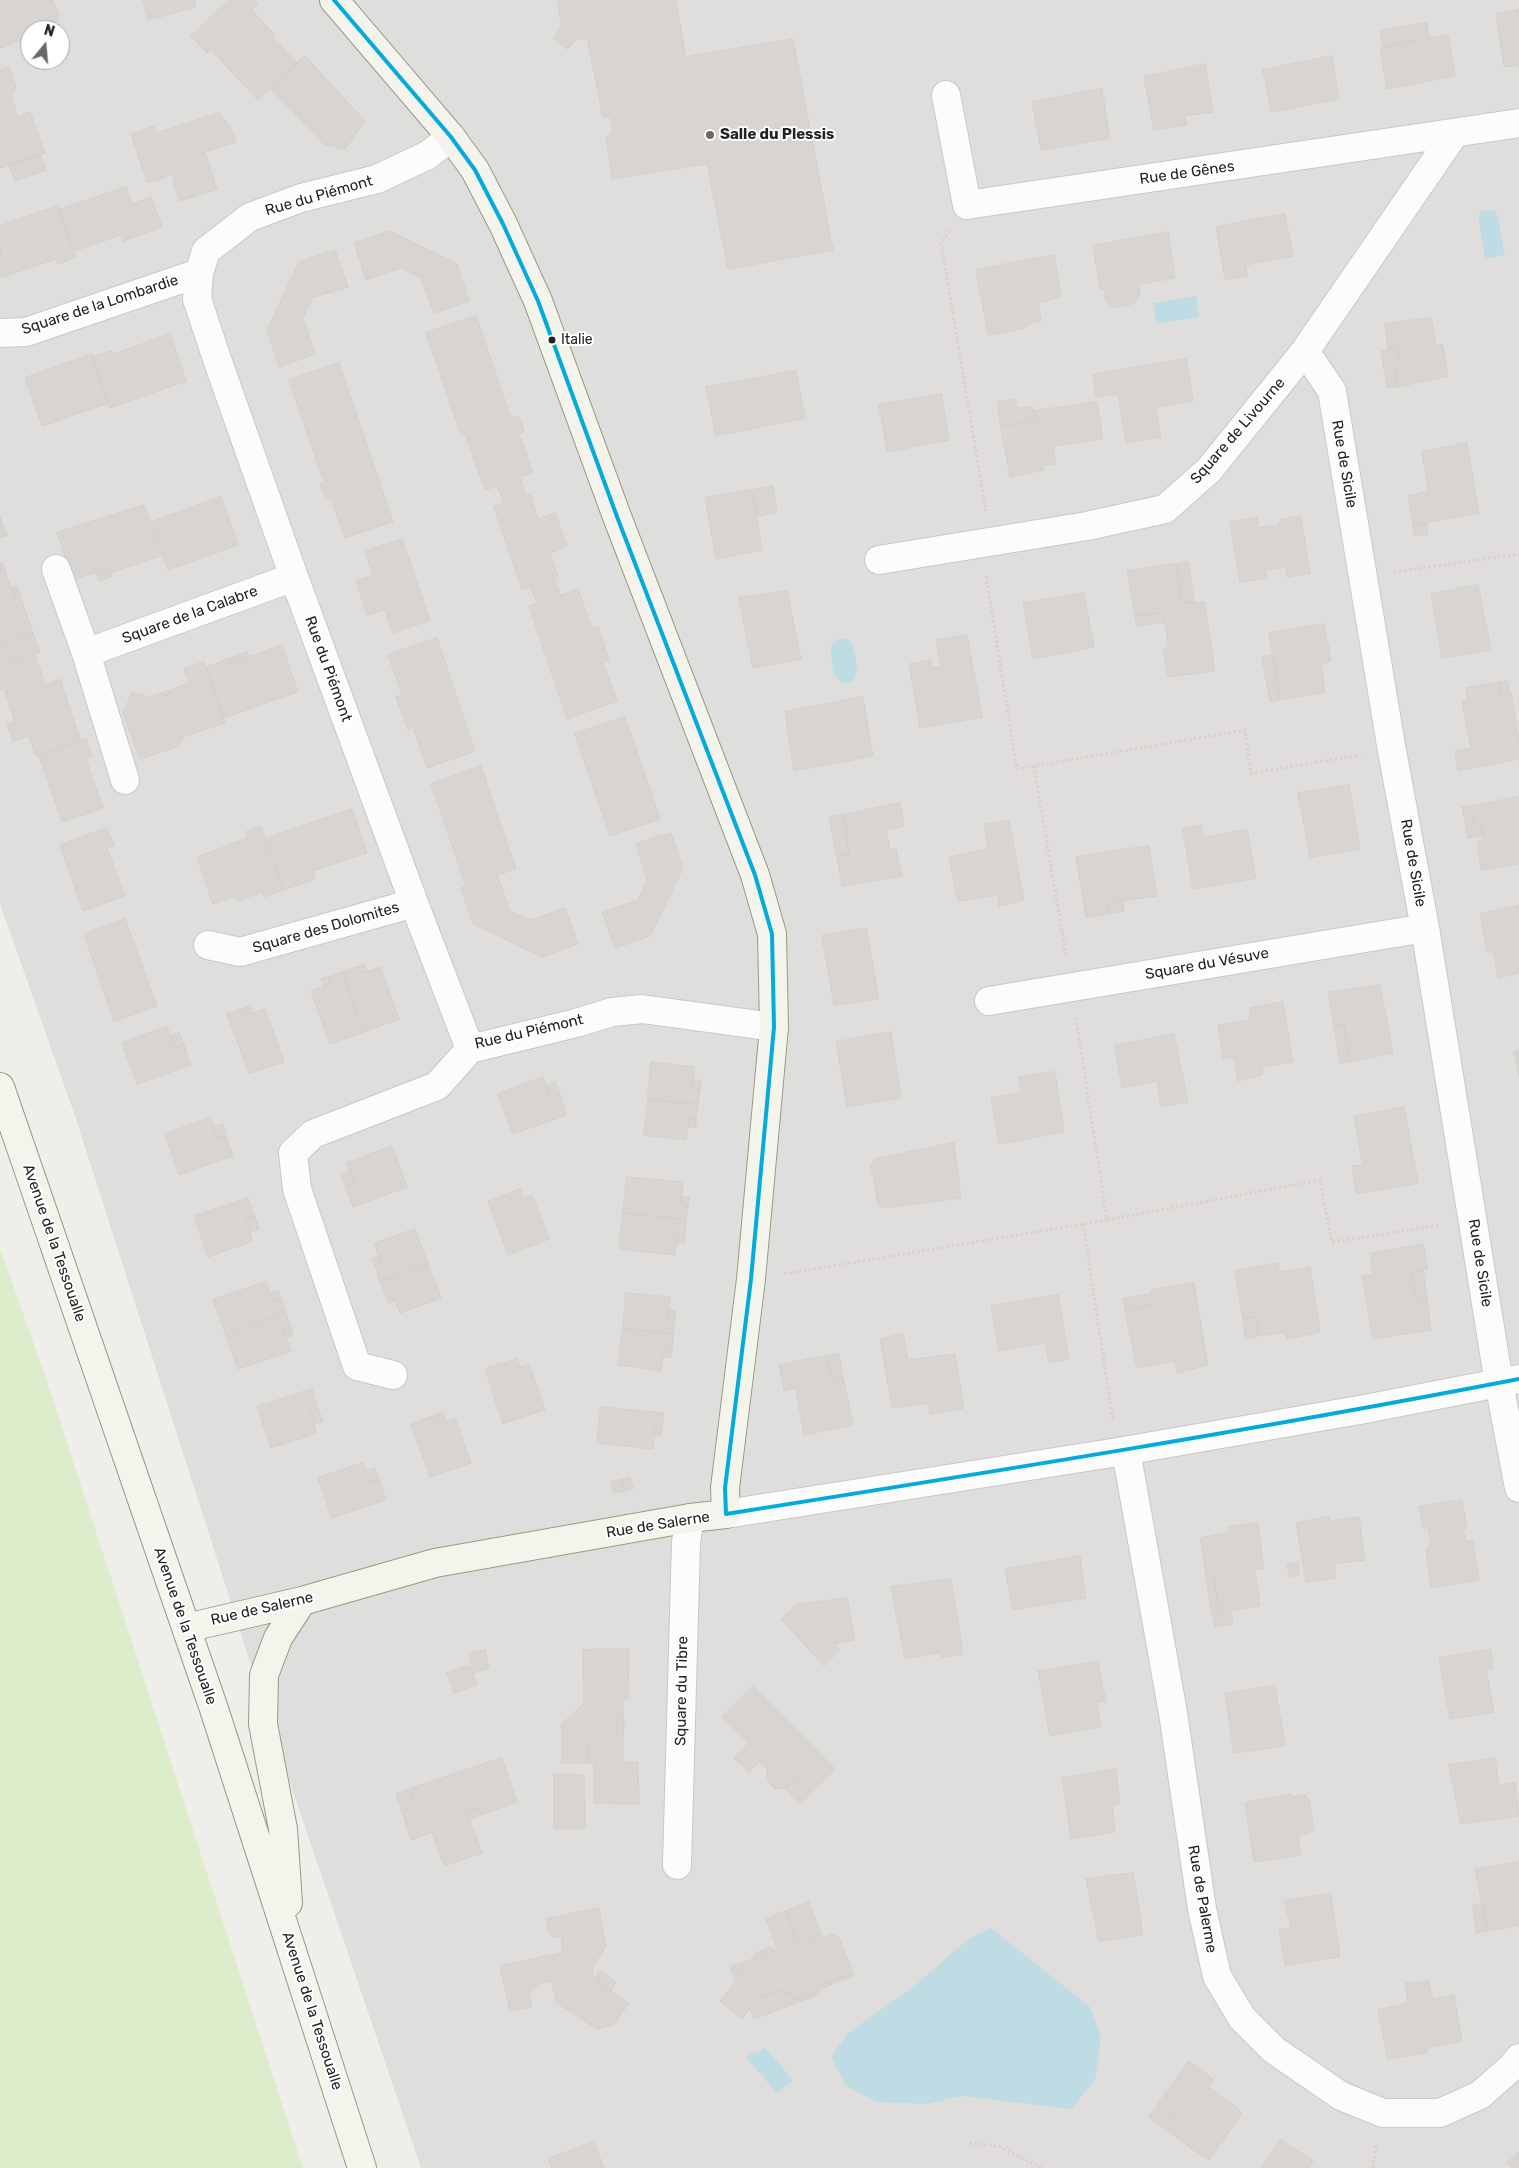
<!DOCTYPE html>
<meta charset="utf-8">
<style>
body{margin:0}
#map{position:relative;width:1519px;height:2168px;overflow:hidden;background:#f0eeeb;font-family:Rubik,sans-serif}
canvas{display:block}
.north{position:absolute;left:20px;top:20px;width:50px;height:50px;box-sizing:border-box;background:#fff;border:1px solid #a7a7a7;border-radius:50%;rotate:17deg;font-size:14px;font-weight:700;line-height:20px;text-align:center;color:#222}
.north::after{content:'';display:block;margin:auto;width:18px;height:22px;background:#6a6968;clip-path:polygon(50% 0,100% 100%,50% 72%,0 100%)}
</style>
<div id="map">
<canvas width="1519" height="2168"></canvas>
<div class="north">N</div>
</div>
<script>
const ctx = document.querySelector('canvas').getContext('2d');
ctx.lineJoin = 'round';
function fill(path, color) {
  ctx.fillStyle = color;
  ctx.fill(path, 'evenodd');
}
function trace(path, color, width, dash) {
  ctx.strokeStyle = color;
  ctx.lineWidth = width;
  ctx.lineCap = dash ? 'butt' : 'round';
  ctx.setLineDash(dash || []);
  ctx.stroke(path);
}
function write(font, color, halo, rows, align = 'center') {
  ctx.font = font + ' Rubik,sans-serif';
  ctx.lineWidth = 4;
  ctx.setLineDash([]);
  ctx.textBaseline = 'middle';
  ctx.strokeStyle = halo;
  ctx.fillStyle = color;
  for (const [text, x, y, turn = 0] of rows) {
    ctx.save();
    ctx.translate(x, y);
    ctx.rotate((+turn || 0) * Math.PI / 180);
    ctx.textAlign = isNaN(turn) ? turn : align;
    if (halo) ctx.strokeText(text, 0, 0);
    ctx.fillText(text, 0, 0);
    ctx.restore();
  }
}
fill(new Path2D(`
 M0 0H1519V2168H421L267 1715 75 1116 0 904ZM30 30H60V60H30Z`), '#dfdedc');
fill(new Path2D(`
 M0 1248 49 1387 303 2168H0Z`), '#ddeccb');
fill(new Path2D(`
 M1493 210 1497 214 1505 255 1485 259 1478 216 1482 211Z
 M1196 296 1199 317 1157 324 1153 303Z
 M840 638 849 640C856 650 860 672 853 682 832 689 831 661 831 645Z
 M991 1928 1090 2007 1101 2037 1095 2080 1071 2109 961 2096 928 2104 876 2102 846 2086 831 2057 848 2033 917 1984 968 1939Z
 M765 2047 793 2080 777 2093 747 2059 749 2053H757Z`), '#bfdbe3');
const building = new Path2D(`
 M0 0H53L59 16 51 30H30V37L0 48Z
 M143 0H194L196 7 148 20Z
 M229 0H253L258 5 252 10 268 28 264 32 270 38 272 36 297 63 258 100 211 50 207 53 191 36Z
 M558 0H676L686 57 793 39 833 250 728 269 707 164 612 179 606 138 613 131 611 117H603L587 38 576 40 567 49 553 39 561 26Z
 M1519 10V65L1504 67 1496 14Z
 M1427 23 1429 38 1383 47 1380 31Z
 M268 28 275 35 270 38 264 32Z
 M1448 35 1455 76 1387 89 1380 48Z
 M305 56 365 121 345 149 325 145 270 88Z
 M1332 56 1339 99 1271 112 1263 70Z
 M1205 64 1213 112 1185 116 1187 125 1154 130 1144 77Z
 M9 67 16 88 11 96 18 117 30 112 45 153 0 168V70Z
 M1102 89 1110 138 1041 150 1032 102Z
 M219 113 230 126 236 142 205 152 217 189 180 201 173 182 175 178 168 173 166 177 147 183 131 134 154 126 156 133Z
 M40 154 46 170 15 181 9 165Z
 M126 187 132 204 151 197 162 227 123 241 121 235 74 251 59 210Z
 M58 206 76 257 58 264 56 259 1 277 0 226Z
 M1285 214 1293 256 1246 265 1247 276 1225 280 1216 227Z
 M390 231 457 264 469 301 434 313 421 278 401 268 366 280 354 243Z
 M1168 232 1175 278 1139 284 1140 294 1135 303 1114 308 1106 301 1105 289 1100 290 1093 246Z
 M335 250 348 287 312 298 303 318 315 354 279 367 267 330 299 262Z
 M1054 255 1061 297 1038 303 1041 321 1025 325 1026 328 988 335 976 270Z
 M476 316 511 418 519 416 524 432 519 433 533 473 520 477 526 496 530 494 538 519 555 513 567 546 550 553 558 576 554 578 560 595 578 589 592 629 598 627 609 660 603 662 617 701 567 719 529 606 537 603 530 586 522 589 494 507 504 503 497 486 485 490 465 434 461 435 426 333Z
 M1431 318 1436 344 1443 345 1448 376 1397 387 1395 370 1401 369 1397 349 1388 350 1385 324Z
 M170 334 186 381 110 408 92 357 111 351 113 354Z
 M1397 349 1401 369 1395 370 1397 387 1387 388 1381 352Z
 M92 354 109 403 42 426 25 378Z
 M1186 359 1193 401 1155 407 1161 437 1126 443 1118 394 1096 397 1093 375Z
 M339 363 393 522 345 538 331 498 326 500 320 484 324 482 289 380Z
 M796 371 805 418 716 436 706 387Z
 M941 394 949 440 887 452 879 405Z
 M1015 400 1017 408 1033 407 1036 420 1001 427 997 402Z
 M1097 402 1103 439 1053 446 1056 464 1043 466 1044 470 1010 477 1001 427 1036 420 1035 411Z
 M1467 443 1479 513 1413 525 1408 496 1428 491 1422 452Z
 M773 486 777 512 757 517 752 490Z
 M752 490 762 550 716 559 705 498Z
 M221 497 238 545 168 570 151 522Z
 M144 505 163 555 109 573 108 568 73 580 57 533Z
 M1301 516 1310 573 1287 577 1286 567 1265 570 1267 578 1240 582 1230 522 1257 517 1259 528 1279 525 1280 520Z
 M0 517 7 536 0 538Z
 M1427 522V534L1414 536 1413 525Z
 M402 539 430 620 393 633 385 610 367 615 356 581 373 575 365 551Z
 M0 562H2L18 609 24 607 33 633 0 645Z
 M1188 562 1194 601 1182 603 1176 564Z
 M1176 564 1182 603 1204 602 1215 671 1168 677 1163 650 1169 647 1163 613 1135 616 1127 571Z
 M108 568 112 576 99 581 96 572Z
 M1478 585 1491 650 1442 658 1431 594Z
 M17 586 24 607 18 609 12 588Z
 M787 591 801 659 753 668 739 598Z
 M1084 593 1094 647 1033 659 1023 603Z
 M1163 613 1165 622 1137 626 1135 616Z
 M1324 624 1331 661 1321 664 1325 692 1280 700 1269 633Z
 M33 633 40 652 0 666V645Z
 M967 635 982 717 920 728 909 664 931 660 932 668 941 666 936 640Z
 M437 638 475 751 427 768 413 727 408 730 396 697 402 695 388 655Z
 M282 645 298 692 223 718 206 667 223 661 225 665Z
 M247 652 249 657 225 665 223 661Z
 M35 654 45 685 60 679 81 741 36 756 29 736 13 741 7 724 15 722 4 688 0 690V666Z
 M1273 655 1280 700 1270 702 1262 657Z
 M204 662 225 723 183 737 179 746 140 759 123 714 132 692 149 697 162 693 163 697 172 693 171 690 189 683 184 669Z
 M1507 681 1510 693 1501 695 1499 682Z
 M1499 682 1501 695 1511 693 1519 739V759L1458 771 1455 751 1471 748 1462 701H1468L1466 688Z
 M171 690 172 693 163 697 162 693Z
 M863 697 873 756 794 771 785 712Z
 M625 717 660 819 610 836 575 734Z
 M86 739 92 757 86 759 103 808 62 822 39 756Z
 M481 766 516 869 497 875 510 911 530 920 565 908 578 944 542 957 473 924 461 888 466 886 431 784Z
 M1349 785 1360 849 1310 857 1298 793Z
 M1519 797V864L1481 870 1477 842 1483 840 1482 824H1474L1471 806Z
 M900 803 904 826 886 830 890 849H896L902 876 842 886 837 857 849 854 844 815Z
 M1471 806 1474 824H1482V836L1468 838 1462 807Z
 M352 809 367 853 313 871 315 879 283 890 265 839Z
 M844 815 849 854 837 857 829 817Z
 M1009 821 1024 900 999 906 998 895 958 901 949 857 988 849 984 825Z
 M1201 825 1203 838 1247 829 1256 878 1193 889 1183 829Z
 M261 827 283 890 264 897 262 892 237 901 235 896 213 904 197 857 248 838 246 832Z
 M107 828 114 846 107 848 125 896 83 911 60 845Z
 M671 833 683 868 650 936 615 948 602 912 638 900 647 880 636 844Z
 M1149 846 1157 896 1108 903 1109 914 1086 918 1076 857Z
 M1123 901 1124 911 1109 914 1108 903Z
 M1519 906V973L1498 978 1494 952H1487L1480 914Z
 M125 919 157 1006 114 1021 84 934Z
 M866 928 879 999 834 1005 822 936Z
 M365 965 367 972 360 974 357 967Z
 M357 967 360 974 380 967 399 1019 364 1032 343 972Z
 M343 972 364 1032 330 1044 311 991 331 984 329 977Z
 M329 977 331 984 324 987 321 979Z
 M1380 985 1393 1053 1349 1062 1344 1025 1334 1026 1328 993Z
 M1283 1002 1293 1062 1262 1067V1075L1238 1081 1234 1057 1223 1058 1218 1025 1250 1020V1008Z
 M250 1006 252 1013 244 1016 242 1009Z
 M242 1009 244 1016 265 1009 284 1062 249 1073 227 1014Z
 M1344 1025 1349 1062 1340 1064 1334 1026Z
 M167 1027 175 1048 184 1045 191 1065 137 1084 122 1043Z
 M891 1032 901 1098 847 1107 836 1042Z
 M179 1033 184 1045 175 1048 171 1036Z
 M1174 1034 1188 1102 1161 1107 1157 1081 1122 1088 1115 1046Z
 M1519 1051V1075L1514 1052Z
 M651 1062 695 1067 692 1088 700 1089 698 1104 648 1099Z
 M1055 1072 1064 1132 999 1144 991 1098 1021 1092 1019 1077Z
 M543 1077 551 1098 560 1094 566 1115 513 1134 498 1094Z
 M693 1080H701L700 1089 692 1088Z
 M555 1082 560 1094 551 1098 546 1086Z
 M648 1099 698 1104 696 1120 689 1119 686 1140 644 1135Z
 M1404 1107 1418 1183 1356 1194 1352 1166 1363 1165 1354 1117Z
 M210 1118 218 1139 226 1136 233 1156 179 1175 165 1134Z
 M689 1119 696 1120V1128L688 1127Z
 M223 1124 226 1136 218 1139 213 1127Z
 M954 1143 961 1198 883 1208 878 1205 871 1165 875 1159Z
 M392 1146 407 1187 353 1207 346 1187 355 1183 347 1163Z
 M350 1171 355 1183 346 1187 341 1175Z
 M627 1177 683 1182 681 1204 688 1205 686 1220 623 1213Z
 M520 1189 524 1198 511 1202 508 1194Z
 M508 1194 511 1202 532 1195 549 1239 508 1255 488 1201Z
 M681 1196 689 1197 688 1205 681 1204Z
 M248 1198 255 1217 246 1220 253 1241 208 1257 194 1216Z
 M623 1213 686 1220 685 1234H677L675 1255 619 1249Z
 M255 1217 259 1229 250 1232 246 1220Z
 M415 1229 428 1264 380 1281 375 1266 382 1264 374 1244Z
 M677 1234H685L684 1243 676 1242Z
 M1423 1244 1428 1269 1412 1271 1415 1299 1427 1297 1431 1330 1373 1339 1362 1276 1373 1274 1370 1254Z
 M379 1256 382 1264 375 1266 372 1259Z
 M1278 1263 1279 1272 1310 1267 1320 1332 1287 1339 1285 1332 1258 1336 1257 1317 1243 1319 1235 1271Z
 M428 1264 441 1298 400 1313 392 1293 386 1296 380 1281Z
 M1423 1270 1427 1297 1415 1299 1412 1271Z
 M266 1282 273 1301 281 1299 286 1313 226 1335 213 1300Z
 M1194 1283 1208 1365 1177 1373 1175 1361 1137 1368 1125 1311 1153 1305 1151 1290Z
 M278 1291 281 1299 273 1301 270 1294Z
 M392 1293 395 1301 388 1303 386 1296Z
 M626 1293 670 1297 668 1318 675 1319 673 1334 623 1329Z
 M1150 1294 1153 1305 1125 1311 1123 1299Z
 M1058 1295 1069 1359 1049 1363 1045 1343 999 1351 991 1306Z
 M668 1310 676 1311 675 1319 668 1318Z
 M286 1313 291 1328 283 1330 291 1351 238 1369 226 1335Z
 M1257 1317 1258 1336 1245 1339 1243 1319Z
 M291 1328 293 1335 286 1338 283 1330Z
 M623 1329 673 1334 672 1350 664 1349 661 1371 618 1365Z
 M903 1334 908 1360 955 1354 964 1408 930 1414 928 1403 892 1408 880 1339Z
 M664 1349 672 1350 670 1358 663 1357Z
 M839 1354 843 1377 831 1380 827 1356Z
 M827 1356 831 1380 843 1377 853 1425 804 1435 796 1388 784 1391 779 1365Z
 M517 1358 520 1367 508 1371 505 1363Z
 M505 1363 508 1371 529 1364 545 1410 503 1424 485 1369Z
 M312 1389 318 1409 310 1412 317 1433 271 1448 257 1407Z
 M601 1407 664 1413 662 1429 655 1427 653 1449 597 1443Z
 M318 1409 323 1421 314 1424 310 1412Z
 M443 1412 446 1421 434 1425 431 1417Z
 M431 1417 434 1425 455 1418 471 1463 430 1477 411 1424Z
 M655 1427 662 1429 661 1436H654Z
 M363 1463 370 1483 379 1480 386 1500 332 1518 318 1478Z
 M375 1468 379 1480 370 1483 366 1471Z
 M630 1477 633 1489 625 1491 622 1480Z
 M622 1480 625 1491 614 1493 611 1482Z
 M1462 1500 1467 1528 1463 1529 1465 1541 1473 1542 1479 1580 1431 1588 1426 1549 1431 1545 1428 1528H1423L1419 1507Z
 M1329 1517 1330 1521 1359 1517 1365 1560 1334 1564 1336 1578 1306 1582 1296 1523Z
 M1258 1523 1264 1569H1255L1260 1606 1231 1610 1233 1624 1215 1627 1212 1613 1220 1612 1213 1575H1206L1200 1538 1229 1533 1228 1527Z
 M1080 1556 1086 1598 1013 1610 1005 1569Z
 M1298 1563 1299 1576H1289L1287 1564Z
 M1206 1575H1213L1220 1612 1212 1613Z
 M951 1579 963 1654 942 1657 940 1653 905 1659 891 1587Z
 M847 1598 855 1640 835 1644 840 1650 824 1666 781 1619 796 1605Z
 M629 1649 628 1699 623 1700V1713L617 1720 616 1733 623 1741V1762H638L639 1804 594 1803V1763H588V1744L581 1745 562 1724 584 1703 583 1650Z
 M485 1650 489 1668 474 1673 469 1654Z
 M1491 1650 1493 1669H1486L1494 1712 1450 1719 1439 1658Z
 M1098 1662 1106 1702 1097 1701 1101 1727 1050 1736 1038 1671Z
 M470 1665 477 1685 454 1693 447 1673Z
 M753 1686 835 1769 812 1792 797 1777 785 1788 775 1789 767 1781V1769L759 1762 749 1772 734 1758 749 1743 722 1717Z
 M1275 1686 1285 1746 1234 1753 1225 1694Z
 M623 1713 624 1725 623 1741 616 1733 617 1720Z
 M562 1724 581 1745 588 1744V1763H562Z
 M502 1758 517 1802 482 1815 479 1809 467 1813 482 1853 444 1866 432 1832 411 1840 403 1815 416 1787Z
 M1495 1758 1499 1785 1515 1783 1519 1816 1461 1824 1449 1765Z
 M1116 1769 1120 1803 1112 1805 1115 1832 1071 1839 1062 1778Z
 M554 1774 584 1775 585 1829H554Z
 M797 1777 812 1792 800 1804 785 1788Z
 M416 1787 403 1815 396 1794Z
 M1292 1794 1293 1797 1305 1795 1309 1799 1314 1829 1310 1833 1298 1835 1301 1855 1254 1862 1245 1803Z
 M479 1809 482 1815 470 1819 467 1813Z
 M1519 1862V1926L1488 1931 1475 1870Z
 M1133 1873 1143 1935 1099 1941 1086 1879Z
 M1331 1894 1340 1957 1285 1965 1279 1930 1291 1927 1284 1901Z
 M809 1902 822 1937 802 1945 798 1943 786 1911Z
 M1482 1904 1488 1931 1476 1933 1473 1905Z
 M599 1908 606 1946 592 1967 593 1975 597 1977 599 1983 629 2003 614 2025 597 2029 556 2002 552 1981 539 1984 529 1993 532 2007 510 2011 500 1966 559 1953 563 1949 561 1936 555 1938 549 1933 546 1919Z
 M786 1911 798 1943 802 1945 832 1934 839 1937 853 1973 817 1986 819 1991 795 2000 793 1995 778 1991 757 1999 742 2019 720 2001 736 1981 747 1961 777 1949 766 1919Z
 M772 1947 773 1951 755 1958 754 1954Z
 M747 1961 736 1981 730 1967Z
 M600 1971 616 1982 611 1991 599 1983 597 1976Z
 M853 1973 854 1976 818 1990 817 1986Z
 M1428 1981 1433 1999 1454 1995 1462 2041 1428 2047 1426 2053 1388 2059 1378 2010 1408 2003 1405 1984Z
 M778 1991 793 1995 795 2000 819 1991 820 1994 754 2019 750 2009 757 1999Z
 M1189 2061 1213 2079 1209 2087 1240 2110 1241 2115 1209 2160 1188 2146 1196 2133 1157 2106Z
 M1157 2106 1196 2133 1188 2146 1149 2117Z
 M1281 2140 1313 2161 1309 2168H1261Z
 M594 2142 604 2168H552L548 2159Z
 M1519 2152V2168H1512L1507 2163Z`);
fill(building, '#d7d4d2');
trace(building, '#d3d0cc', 1);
const street = new Path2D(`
 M946 95 967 205 1519 123
 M451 137 428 155 377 179 301 198 250 217 206 251 199 273 197 299 218 362 294 577 414 903 470 1049 576 1023 612 1012 642 1009 774 1027
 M0 333 26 332 199 273
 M1305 351 1332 391 1392 751 1425 928 1499 1383 1519 1488
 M879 560 1087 526 1165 509 1209 470 1305 351 1454 134
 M56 569 86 653
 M125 780 86 653 294 577
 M208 945 240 952 414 903
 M989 1001 1425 928
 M393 1375 357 1366 297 1189 293 1153 313 1134 437 1086 470 1049
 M1126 1451 1173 1713 1202 1909 1217 1976 1242 2018 1274 2050 1341 2096 1383 2113H1440L1480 2095 1513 2066 1519 2058
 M726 1514 1118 1452 1365 1409 1519 1379
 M677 1865 686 1542 690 1518`);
const secondary = new Path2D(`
 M0 1087 214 1709 362 2168
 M186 1628 302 1601 435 1563 690 1518 726 1514 725 1488 751 1279 774 1027 772 934 755 875 616 514 538 301 503 224 475 170 451 137 334 0
 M288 1903 283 1829 263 1724 264 1675 278 1638 302 1601`);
trace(street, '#c9c8c7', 30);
trace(secondary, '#999a82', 30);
trace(new Path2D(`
 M950 231 941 243 986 511
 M1394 572 1519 554
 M986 576 1017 769 1245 730 1251 773 1361 755
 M1034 766 1066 955
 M1107 1220 1320 1180 1332 1242 1441 1225
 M1083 1224 1113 1421
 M784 1274 1107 1220 1076 1018
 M969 2143 998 2146 1042 2168
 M1373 2168 1376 2145`), '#dccecd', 3, [2.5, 2.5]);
trace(street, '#fdfcfc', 28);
trace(secondary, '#f4f4ed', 28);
trace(new Path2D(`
 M334 0 451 137 475 170 503 224 538 301 616 514 755 875 772 934 774 1027 751 1279 725 1488 726 1514C991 1472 1256 1430 1519 1379`), '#03aadc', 4);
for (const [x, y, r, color] of [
 [710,135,5,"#6a6968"],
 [552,340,4.5,"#222"]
]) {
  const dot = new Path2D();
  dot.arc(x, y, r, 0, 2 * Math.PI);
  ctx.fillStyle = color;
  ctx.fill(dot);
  trace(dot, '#fff', 2);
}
write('14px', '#222', '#fff', [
 ["Italie",561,340]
], 'left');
write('bold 15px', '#222', '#fff', [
 ["Salle du Plessis",720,135]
], 'left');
write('15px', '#222', '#fff', [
 ["Rue de Gênes",1187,173,-8],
 ["Rue du Piémont",319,196,-16],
 ["Square de la Lombardie",100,305,-18],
 ["Square de Livourne",1238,431,-49],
 ["Rue de Sicile",1344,464,80],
 ["Square de la Calabre",190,615,-20],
 ["Rue du Piémont",328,669,70],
 ["Rue de Sicile",1413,863,80],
 ["Square des Dolomites",326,928,-16],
 ["Square du Vésuve",1207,964,-10],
 ["Rue du Piémont",529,1032,-13],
 ["Avenue de la Tessoualle",54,1243,71],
 ["Rue de Sicile",1480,1263,81],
 ["Rue de Salerne",658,1525,-9],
 ["Rue de Salerne",262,1609,-13],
 ["Avenue de la Tessoualle",185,1626,71],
 ["Square du Tibre",682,1691,-89],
 ["Rue de Palerme",1202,1899,80],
 ["Avenue de la Tessoualle",312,2011,72]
]);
</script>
